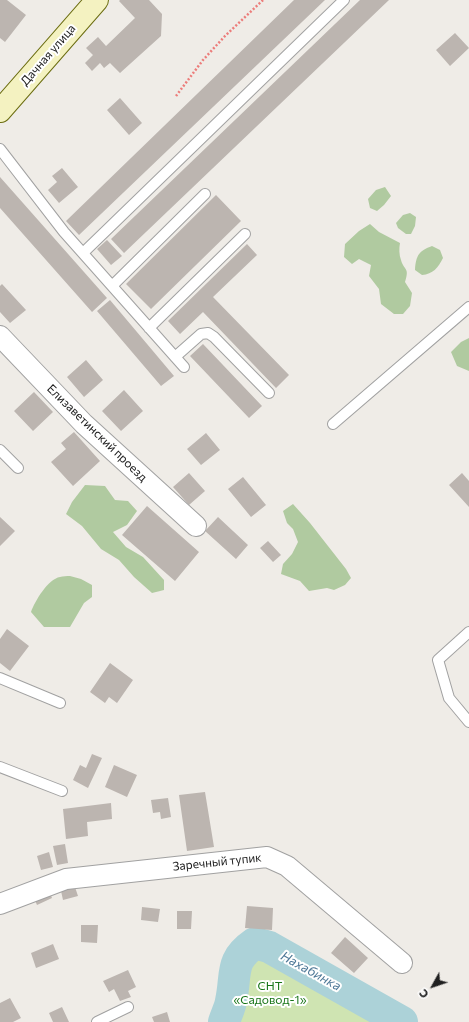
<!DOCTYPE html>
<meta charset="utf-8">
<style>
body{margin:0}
#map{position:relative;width:469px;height:1022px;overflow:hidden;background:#efece7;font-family:Commissioner,sans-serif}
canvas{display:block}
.north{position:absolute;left:413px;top:966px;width:40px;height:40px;-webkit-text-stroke:3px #fff;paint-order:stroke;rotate:230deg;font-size:11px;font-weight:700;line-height:16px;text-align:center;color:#202020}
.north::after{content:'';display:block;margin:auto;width:14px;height:18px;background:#202020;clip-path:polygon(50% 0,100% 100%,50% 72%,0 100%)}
</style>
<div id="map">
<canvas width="469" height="1022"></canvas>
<div class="north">С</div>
</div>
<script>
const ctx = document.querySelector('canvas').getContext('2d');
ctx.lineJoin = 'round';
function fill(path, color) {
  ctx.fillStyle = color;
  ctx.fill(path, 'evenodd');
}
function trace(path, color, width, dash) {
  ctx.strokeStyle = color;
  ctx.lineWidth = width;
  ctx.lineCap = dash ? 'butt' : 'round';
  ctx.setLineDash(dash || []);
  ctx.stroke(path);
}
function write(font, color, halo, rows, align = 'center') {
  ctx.font = font + ' Commissioner,sans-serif';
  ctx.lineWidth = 4;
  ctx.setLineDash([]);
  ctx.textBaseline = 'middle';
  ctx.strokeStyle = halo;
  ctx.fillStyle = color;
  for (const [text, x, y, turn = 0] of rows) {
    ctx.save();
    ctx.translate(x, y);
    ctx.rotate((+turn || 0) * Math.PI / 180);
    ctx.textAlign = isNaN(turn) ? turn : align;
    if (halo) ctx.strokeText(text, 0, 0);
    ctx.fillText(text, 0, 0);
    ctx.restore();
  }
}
fill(new Path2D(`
 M272 958 299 980 362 1012 377 1022H235L245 976 256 959Z`), '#cfe4b2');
fill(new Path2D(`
 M385 187 391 196 384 205 377 211 370 208 368 199 376 190Z
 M410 213 416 217 415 226 411 234H406L398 228 396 223 403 215Z
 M370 224 379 232 400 243C399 248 399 255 401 260 404 271 410 267 405 282L412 293 410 306 403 314H394L381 304 379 289 369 276 371 265 359 259 352 264 344 257 345 244 359 231Z
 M432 246 440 250 443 258C438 268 433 274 422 275L415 270C416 255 419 251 432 246Z
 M469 338V371L457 366 451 352 461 342Z
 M85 485 105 486 115 500 128 501 137 511 127 525 113 532 126 547 143 557 164 580V590L152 593 134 577 119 560 101 549 82 526 66 514 72 502Z
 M293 504 310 523 346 569 351 578 345 585 334 590 327 588 309 591 300 581 281 574 283 564 292 554 298 542 293 529 287 523 283 511Z
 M70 576 81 579 92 585V597L84 603 70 627H44L31 612C35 601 48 579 60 577 63 576 67 576 70 576Z`), '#b0caa0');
trace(new Path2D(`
 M224 1022C226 1015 230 1008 231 1001 237 973 229 961 255 943L269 947 402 1022`), '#acd2d8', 32);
fill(new Path2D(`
 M0 0H7L26 15 5 42 0 38Z
 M120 0H149L162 14 161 36 120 73 110 63 104 68 100 63 92 71 85 63 93 55 86 48 98 37 106 46 135 18 119 1Z
 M294 0H325L79 235 66 221Z
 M360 0H389L124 253 111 239Z
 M455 33 469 48 450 66 436 50Z
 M120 98 142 123 129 135 107 110Z
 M62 168 78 187 59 203 48 190 57 182 52 176Z
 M0 177 107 298 92 312 0 208Z
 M216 195 241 221 151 309 126 284Z
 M107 240 122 256 111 265 97 249Z
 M247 244 257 255 213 297 289 375 276 388 203 312 180 334 168 321Z
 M2 284 26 310 10 323 0 312V286Z
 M110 300 174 376 161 386 97 311Z
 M203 344 262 406 249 418 190 356Z
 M86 360 103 380 84 397 67 377Z
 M124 390 143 411 121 431 102 411Z
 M34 392 53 412 33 431 14 411Z
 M74 432 100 461 73 486 51 462 66 449 61 443Z
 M206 433 220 450 201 465 187 449Z
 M189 473 205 491 189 505 173 487Z
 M462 473 469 481V507L449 485Z
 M243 477 266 505 251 517 228 489Z
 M147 506 199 552 175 581 122 535Z
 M0 517 15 531 0 546Z
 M218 517 248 545 236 559 205 531Z
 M268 541 281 555 273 562 260 548Z
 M7 629 29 646 10 671 0 663V639Z
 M110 663 133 680 117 703 109 697 105 703 90 692Z
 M92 754 102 758 88 788 73 780 80 765 86 768Z
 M114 765 137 775 127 797 105 787Z
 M205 792 214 847 187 851 179 795Z
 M168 798 171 817 161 819 160 812 153 813 151 800Z
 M111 803 112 819 87 822 88 836 66 839 63 809Z
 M65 844 68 863 57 865 53 846Z
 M49 852 53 867 41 870 37 856Z
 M75 887 78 896 63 900 61 891Z
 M49 891 52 898 37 905 34 898Z
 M247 906 273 908 272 930 245 928Z
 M142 907 160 909 158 922 141 920Z
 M177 911H192L191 929H177Z
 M81 925H98L97 943 81 942Z
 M345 937 368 958 354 973 331 953Z
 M53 944 59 959 36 968 31 953Z
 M128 970 136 987 128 991 131 997 120 1001 114 989 109 992 103 981Z
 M10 998 21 1018 13 1022H0V1003Z
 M62 1007 69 1022H53L49 1013Z
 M167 1012 170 1022H154L152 1017Z`), '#bcb5b0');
const lane = new Path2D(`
 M0 149 64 232 184 367
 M83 253 344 0
 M112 286 205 194
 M149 328 245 234
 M175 357 201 334 208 333 214 337 269 393
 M333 424 469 307
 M0 450 18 468
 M469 632 438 660 449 698 469 722
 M0 678 60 703
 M0 767 62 791
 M97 1022 128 1007`);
const street = new Path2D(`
 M0 336 84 424 196 526
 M0 904 66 879 267 857 287 866 402 963`);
const secondary = new Path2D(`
 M0 111 97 0`);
trace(lane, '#a1a1a1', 12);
trace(street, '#a1a1a1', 22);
trace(secondary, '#6b6d10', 24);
trace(new Path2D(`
 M176 96 203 60 225 36 263 0`), '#ec7d7b', 2.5, [2, 2]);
trace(lane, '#fff', 10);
trace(street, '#fff', 20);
trace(secondary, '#f4f2c1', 22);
write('12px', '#202020', '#fff', [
 ["Дачная улица",48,55,-49],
 ["Елизаветинский проезд",97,433,44],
 ["Заречный тупик",217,862,-6]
]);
write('12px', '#177417', '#fff', [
 ["СНТ",270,986],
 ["«Садовод-1»",270,1000]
]);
write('italic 13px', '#4e7897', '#fff', [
 ["Нахабинка",311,971,29]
]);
</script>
